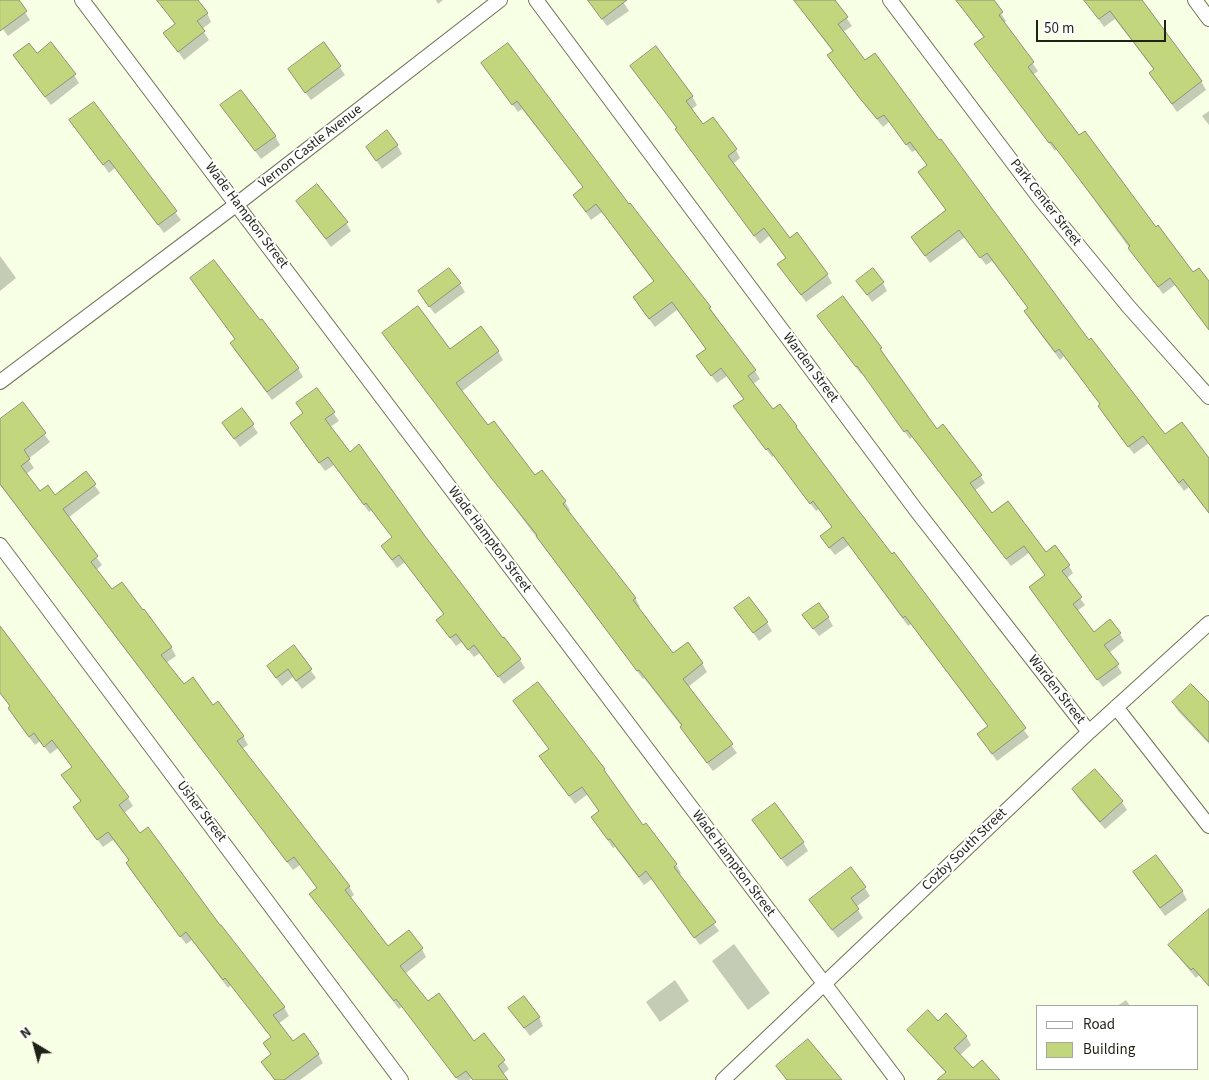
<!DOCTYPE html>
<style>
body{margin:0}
#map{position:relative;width:1209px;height:1080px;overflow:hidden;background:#f7ffe4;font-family:"Source Sans 3",sans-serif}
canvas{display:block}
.legend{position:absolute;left:1036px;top:1005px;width:162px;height:65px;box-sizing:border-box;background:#fff;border:1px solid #a5a7a2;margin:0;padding:6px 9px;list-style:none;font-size:15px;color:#1f2216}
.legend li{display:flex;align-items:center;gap:10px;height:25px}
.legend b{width:25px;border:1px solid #a5a7a2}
.north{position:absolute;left:10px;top:1020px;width:50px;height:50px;-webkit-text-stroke:4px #fff;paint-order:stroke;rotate:323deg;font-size:14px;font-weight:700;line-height:20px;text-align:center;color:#1f2216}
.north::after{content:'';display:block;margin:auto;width:18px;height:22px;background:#1f2216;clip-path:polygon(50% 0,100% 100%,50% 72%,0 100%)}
.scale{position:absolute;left:1036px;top:20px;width:130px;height:22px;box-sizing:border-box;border:2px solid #1f2216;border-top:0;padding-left:6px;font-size:15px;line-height:18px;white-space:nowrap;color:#1f2216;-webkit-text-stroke:4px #fff;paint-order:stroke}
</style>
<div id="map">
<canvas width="1209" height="1080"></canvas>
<ul class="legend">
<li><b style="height:6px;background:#fff"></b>Road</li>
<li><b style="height:14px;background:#c2d67d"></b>Building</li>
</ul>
<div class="north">N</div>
<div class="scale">50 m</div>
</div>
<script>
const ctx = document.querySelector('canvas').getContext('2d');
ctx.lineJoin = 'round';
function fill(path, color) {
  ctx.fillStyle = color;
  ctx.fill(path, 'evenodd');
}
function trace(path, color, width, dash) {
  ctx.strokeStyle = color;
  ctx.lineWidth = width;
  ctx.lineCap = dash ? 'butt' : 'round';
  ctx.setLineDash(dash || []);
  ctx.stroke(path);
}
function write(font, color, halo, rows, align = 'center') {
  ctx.font = font + ' "Source Sans 3",sans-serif';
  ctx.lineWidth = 4;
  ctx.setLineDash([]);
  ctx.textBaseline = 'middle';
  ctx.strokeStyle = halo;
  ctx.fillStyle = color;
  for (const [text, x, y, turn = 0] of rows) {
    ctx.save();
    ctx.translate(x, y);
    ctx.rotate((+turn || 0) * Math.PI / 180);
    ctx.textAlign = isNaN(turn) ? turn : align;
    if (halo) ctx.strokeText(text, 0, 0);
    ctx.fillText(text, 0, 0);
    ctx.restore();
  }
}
fill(new Path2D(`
 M0 0H17L30 20 8 36 0 25Z
 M165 0H185L207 13 211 22 202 29 209 40 184 60 165 33 175 25 161 3Z
 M436 0H443L438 4Z
 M588 0H622L629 11 607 26Z
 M794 0H834L852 26 843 32 865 62 1165 436 1209 460V514L1189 487 1184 491 1149 443 1134 454 1104 415 1099 406 1101 405 1064 356 1060 360 1030 320 1025 311 1029 309 992 261 986 265 965 237 930 263 912 237 947 211 919 173 928 166 916 150 912 152 889 122 883 127 865 105 834 64 833 52Z
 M956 0H992L1006 21 1004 23 1038 71 1033 75 1079 137 1193 274 1209 283V330L1175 285 1163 294 1057 149 1055 151 981 52 984 38Z
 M1090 0H1135L1201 81 1206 90 1177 112 1150 74 1154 70 1115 19 1104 27 1087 2Z
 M324 44 345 75 311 100 295 78Z
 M36 55 74 75 79 83 51 105 20 64Z
 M483 64 628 206 630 204 710 308 755 371 760 379 753 384 773 411 780 406 1029 737 997 761 978 734 988 727 911 624 908 626 849 545 835 555 827 545 833 528 819 509 816 511 774 456 772 457 740 415 735 407 744 400 727 376 717 383 703 365 707 350 677 310 655 327 639 306 634 297 654 282 602 212 591 220 574 195 584 188 522 109 518 112Z
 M632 66 692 96 697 105 691 110 703 126 736 150 740 158 733 164 789 239 827 274 832 283 806 302 784 273 787 259 769 236 760 244 682 138 677 129Z
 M93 103 181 220 164 233 115 168 109 173 76 128Z
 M222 106 275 136 280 145 261 159Z
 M1209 111V125L1202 116Z
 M397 145 402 154 382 169 367 147Z
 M297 201 346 223 351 231 331 247Z
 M0 256 16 278 0 291Z
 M191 279 260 322 298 368 303 377 272 400 236 352 231 343 236 340Z
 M883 283 887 291 872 302 863 289Z
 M460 284 465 292 435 314 424 300Z
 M823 324 880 348 936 431 980 475 985 483 974 491 992 515 1046 554 1069 566 1073 573 1066 579 1085 605 1077 611 1094 634H1120L1124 641 1109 653 1122 673 1103 687 1035 595 1046 576 1029 553 1011 566 912 437 910 439 863 373 861 374Z
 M383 333 450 351H498L503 360 461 392 488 427 535 477 565 502 570 510 568 512 635 598 640 607 638 608 673 655 702 663 707 672 688 687 737 753 713 771 686 736 682 727 644 678 643 679Z
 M317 390 339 421 330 427 349 453 424 536 503 640 504 639 520 660 525 668 504 684 480 653 474 657 462 642 456 646 443 629 444 615 405 562 397 568 387 554 382 546 393 538 372 510 369 512 334 465 325 471 296 432 291 423 304 414Z
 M22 404 50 442 28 459 34 468 26 474 40 493 54 496 86 473 100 493 68 518 102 565 96 570 112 591 171 647 176 656 166 663 183 686 213 706 243 736 248 745 242 749 349 886 354 895 350 898 387 948 422 949 426 957 405 974 428 1003 474 1042 484 1035 509 1069 502 1075 506 1080H473L472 1078 469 1080H458L402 1006 399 1009 316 903 311 895 318 889 300 865 293 870 0 485V421Z
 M241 409 258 433 240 447 223 423Z
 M736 608 767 623 772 631 759 641Z
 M828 617 833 626 819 636 809 623Z
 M0 634 7 637 128 798 133 806 124 813 140 834 220 927 284 1007 289 1016 278 1024 292 1043 318 1054 323 1063 300 1080H275L268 1070 272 1055 265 1044 272 1038 231 985 228 988 192 940 186 944 132 872 127 863 130 861 113 840 103 847 80 816 81 802 62 775 73 768 58 748 50 754 40 741 35 745 14 717 9 709 11 707 0 693Z
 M294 647 316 678 302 689 293 677 282 686 273 674Z
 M1173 703 1209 704V744L1178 711Z
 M541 757 643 827 676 865 681 873 679 875 719 931 700 945 652 879 644 885 615 847 613 848 597 825 600 812 588 794 575 804Z
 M1073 790 1122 802 1127 810 1105 829 1078 798Z
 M753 821 803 842 808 851 787 867Z
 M1134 873 1182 891 1187 900 1165 916Z
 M865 888 870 896 856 907 863 918 838 938 815 908Z
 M1209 921V987L1199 975 1196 978 1175 953 1170 945Z
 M734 944 770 993 748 1010 712 961Z
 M675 980 689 1001 660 1022 646 1002Z
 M1126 1000 1130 1006H1117Z
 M515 1016 539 1017 543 1026 530 1036Z
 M938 1022 966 1036 971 1045 960 1055 973 1070 998 1080H946V1073L914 1038 909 1030Z`), '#0003');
const building = new Path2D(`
 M0 0H19L27 11 0 31Z
 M157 0H198L208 13 197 21 205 31 178 52 163 33 175 24Z
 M588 0H627L602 19Z
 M794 0H835L848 17 838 24 865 60 875 53 939 140 941 139 971 180 1089 340 1091 338 1165 434 1182 422 1209 458V513L1183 479 1179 483 1143 436 1128 447 1098 406 1100 404 1059 349 1055 352 1024 311 1028 308 987 253 980 258 959 230 925 256 911 237 946 210 918 172 927 165 910 142 906 145 884 115 877 119 858 96 827 55 833 51Z
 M956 0H994L1003 12 999 15 1034 62 1028 67 1079 135 1085 131 1156 227 1158 225 1193 272 1199 268 1209 281V330L1170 278 1158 287 1128 248 1130 246 1051 142 1049 143 974 44 984 37Z
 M1084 0H1142L1202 81 1172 104 1149 73 1154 69 1110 11 1099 19Z
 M51 42 76 74 45 97 13 55 29 43 37 53Z
 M324 42 341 66 305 93 288 69Z
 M508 43 629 204 630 203 711 307 709 308 756 370 748 376 773 409 780 404 797 426 796 427 849 498 892 554 894 552 1026 728 992 754 977 734 988 726 905 616 903 618 843 537 829 548 820 536 832 527 813 501 810 504 768 448 766 450 733 406 744 399 721 368 711 376 696 356 706 349 672 302 649 319 633 297 654 281 596 204 586 212 573 195 583 187 517 101 512 105 481 63Z
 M656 46 693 96 686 101 703 124 713 117 737 149 728 156 790 238 797 232 828 274 801 295 777 264 786 258 764 228 754 236 675 129 677 128 630 66Z
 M241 90 276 136 255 151 220 105Z
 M94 102 177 211 158 225 109 160 103 165 69 120Z
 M387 130 398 145 376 161 366 147Z
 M317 184 348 222 326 239 296 201Z
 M214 260 260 320 262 319 299 368 267 392 230 343 235 339 190 278Z
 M449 268 461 283 429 307 418 291Z
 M873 268 884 282 867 295 856 281Z
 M843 296 882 348 880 349 937 429 943 424 982 475 970 483 992 513 1008 501 1046 552 1055 545 1070 565 1062 571 1082 597 1073 604 1094 632 1110 619 1121 633 1104 645 1119 664 1097 680 1029 587 1045 575 1024 546 1006 559 907 430 904 432 857 366 856 367 817 316Z
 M418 306 450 349 481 326 499 351 456 383 488 425 494 421 535 475 542 470 566 501 563 504 636 598 633 600 673 653 688 642 703 663 683 679 733 744 707 763 680 727 682 725 639 670 637 671 536 536 537 535 492 479 382 333Z
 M317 388 335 412 325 419 350 452 359 444 425 536 503 638 504 637 521 659 498 677 474 645 468 650 456 634 450 638 436 620 444 614 399 555 392 560 381 546 392 537 366 503 364 505 328 457 319 463 290 423 303 413 296 403Z
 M23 402 46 433 24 450 30 459 21 466 40 491 48 485 55 495 86 471 96 484 63 509 98 556 91 562 112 589 122 582 143 610 144 609 172 647 161 655 184 684 193 677 213 705 218 701 244 736 237 741 350 886 345 890 388 946 409 930 423 948 400 966 428 1001 439 993 474 1041 484 1033 505 1060 498 1066 508 1080H473L466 1071 456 1078 396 999 394 1001 309 894 317 888 294 857 287 862 0 484V419Z
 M242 408 254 424 234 439 222 423Z
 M749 597 768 622 753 633 734 608Z
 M819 603 829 617 813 629 802 615Z
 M0 626 129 797 119 805 140 833 148 827 220 925H221L285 1007 273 1015 293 1041 304 1033 319 1054 284 1080H275L261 1062 271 1054 263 1043 271 1037 225 978 223 980 186 932 180 937 126 863 129 860 108 832 97 840 73 807 81 801 61 775 72 767 52 740 44 747 34 733 29 737 8 708 10 706 0 693Z
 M294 645 312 669 296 681 288 669 276 678 267 666Z
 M538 682 605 769 604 770 643 825 646 823 677 864 674 867 716 922 694 938 646 871 639 877 610 839 608 840 591 817 599 811 582 787 569 796 539 756 549 749 513 701Z
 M1191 684 1209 702V742L1172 702Z
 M1095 769 1123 801 1100 822 1072 789Z
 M775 803 804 842 781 859 752 820Z
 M1156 855 1183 891 1160 908 1133 872Z
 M851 867 866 887 851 898 859 909 832 930 809 900Z
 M1209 909V986L1193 968 1191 970 1168 945Z
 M524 996 540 1017 524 1028 508 1008Z
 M928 1010 938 1021 946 1013 967 1036 954 1048 973 1068 982 1060 1000 1080H937L946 1072 907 1030Z
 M808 1039 842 1080H787L776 1066Z`);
fill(building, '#c2d67d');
trace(building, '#8c9476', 1);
const minor = new Path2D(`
 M82 0 897 1080
 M536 0 916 510 1089 732
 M890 0 1041 200 1128 306 1209 397
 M1195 0 1209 19
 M0 382 237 204 500 0
 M0 545 401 1080
 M1116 707 1209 826
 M723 1080 1089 732 1209 623`);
trace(minor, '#6e7558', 16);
trace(minor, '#fff', 14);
write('14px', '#1f2216', '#fff', [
 ["Vernon Castle Avenue",311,147,-38],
 ["Park Center Street",1045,203,52],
 ["Wade Hampton Street",246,216,53],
 ["Warden Street",810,368,53],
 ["Wade Hampton Street",489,540,53],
 ["Warden Street",1056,690,52],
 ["Usher Street",201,812,53],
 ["Cozby South Street",965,850,-44],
 ["Wade Hampton Street",733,864,53]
]);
</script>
